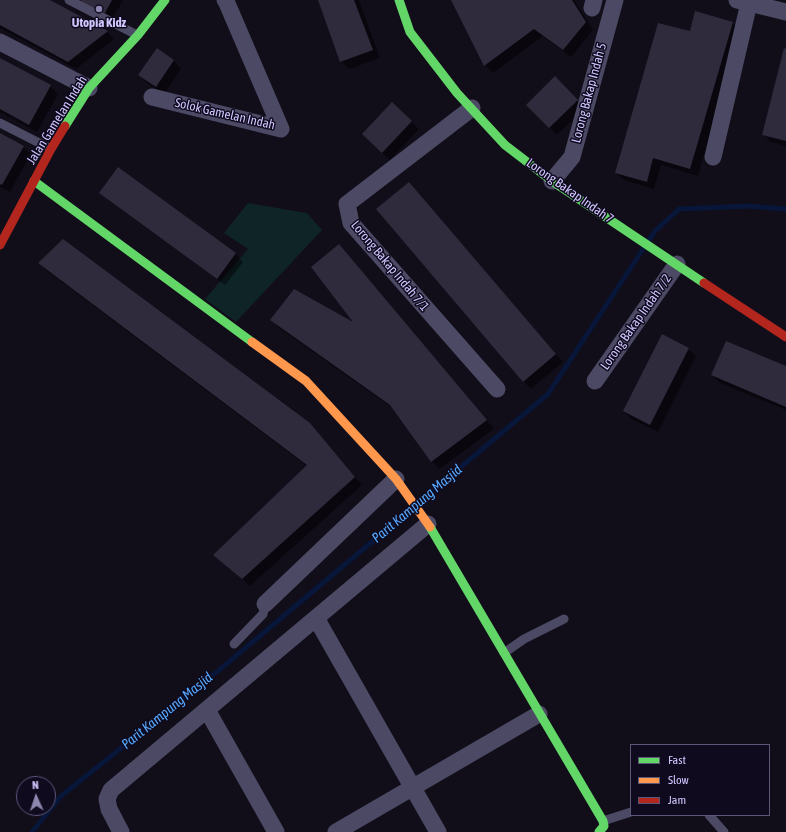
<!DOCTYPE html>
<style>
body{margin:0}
#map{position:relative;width:786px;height:832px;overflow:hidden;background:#110e1a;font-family:"Asap Condensed",sans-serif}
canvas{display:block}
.legend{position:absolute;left:630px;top:744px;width:140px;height:72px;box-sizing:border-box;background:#0f0a1e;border:1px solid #5c5678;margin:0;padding:5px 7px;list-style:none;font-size:12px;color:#d0c7ff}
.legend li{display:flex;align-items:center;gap:8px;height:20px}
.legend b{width:20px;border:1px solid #5c5678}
.north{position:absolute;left:16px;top:776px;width:40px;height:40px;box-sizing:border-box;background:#0f0a1e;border:1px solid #5c5678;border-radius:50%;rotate:357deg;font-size:11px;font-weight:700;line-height:16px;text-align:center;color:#d0c7ff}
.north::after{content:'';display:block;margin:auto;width:14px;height:18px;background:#8d86af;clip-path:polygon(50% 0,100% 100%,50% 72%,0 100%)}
</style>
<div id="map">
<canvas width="786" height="832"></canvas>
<ul class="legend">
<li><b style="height:5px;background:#63d668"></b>Fast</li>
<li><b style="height:5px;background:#ff974d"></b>Slow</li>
<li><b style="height:5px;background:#b3261e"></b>Jam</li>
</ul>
<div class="north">N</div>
</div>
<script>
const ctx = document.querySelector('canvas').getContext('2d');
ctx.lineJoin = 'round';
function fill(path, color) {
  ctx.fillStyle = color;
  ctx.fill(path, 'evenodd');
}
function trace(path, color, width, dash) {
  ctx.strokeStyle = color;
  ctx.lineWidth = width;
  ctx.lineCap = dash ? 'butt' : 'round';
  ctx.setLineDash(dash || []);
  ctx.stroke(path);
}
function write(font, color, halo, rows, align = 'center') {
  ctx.font = font + ' "Asap Condensed",sans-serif';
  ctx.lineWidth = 3;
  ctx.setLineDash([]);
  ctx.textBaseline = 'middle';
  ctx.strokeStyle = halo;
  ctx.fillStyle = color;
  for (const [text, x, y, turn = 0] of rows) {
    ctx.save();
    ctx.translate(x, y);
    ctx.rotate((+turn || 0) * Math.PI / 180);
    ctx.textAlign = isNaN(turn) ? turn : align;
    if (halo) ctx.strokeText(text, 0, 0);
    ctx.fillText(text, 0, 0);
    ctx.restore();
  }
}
fill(new Path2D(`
 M248 203 307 213 322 230 236 322 205 299 248 249 224 233Z`), '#0e2426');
fill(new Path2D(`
 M0 0H47L107 31 114 39 76 69 0 28Z
 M74 0H123L112 20Z
 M319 0H359L380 58 349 69 341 61Z
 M452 0H574L593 30 571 57 543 36 493 73 485 65Z
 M732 23 740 30 698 176 661 165 654 189 624 180 616 173 690 33Z
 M158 49 174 61 181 69 164 94 147 83 139 75Z
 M786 50V146L771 142 763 134Z
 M0 59 50 86 58 94 37 132 0 112Z
 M555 78 585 108 557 135 527 105Z
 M393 104 419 129 390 160 371 142Z
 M0 134 23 147 31 154 10 192 0 187Z
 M409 183 563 362 531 389 523 381Z
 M101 193 235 254 243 262 225 285 108 200Z
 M346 253 494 429 439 469 432 461 394 409 279 328 271 320 357 325Z
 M39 263 310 424 362 485 250 586 222 562 307 466 47 271Z
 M688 349 696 356 658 432 631 419 624 411Z
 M786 368V410L720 383 712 375Z`), '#0007');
trace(new Path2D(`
 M649 240 655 231 679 209 749 206 786 209
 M419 502 548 394 643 249
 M32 832 61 796 224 666 411 509`), '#071639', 5);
fill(new Path2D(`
 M0 0H50L108 31 68 62 0 25Z
 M81 0H112L105 13 79 5Z
 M318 0H354L373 50 340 62Z
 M451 0H572L586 22 563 50 534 29 484 66Z
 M695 11 733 22 690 169 653 158 647 182 615 173 658 23 690 31Z
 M157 48 174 60 156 87 138 75Z
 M784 48 786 49V141L762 135Z
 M0 58 51 85 29 125 0 109Z
 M555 76 578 100 549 128 526 105Z
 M392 102 412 121 382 153 362 134Z
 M0 133 24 146 2 185 0 184Z
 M118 167 236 253 217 279 99 193Z
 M409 182 556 354 523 382 376 209Z
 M63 239 310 423 355 477 242 579 213 555 307 465 38 263Z
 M339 244 487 420 431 462 390 405 270 320 294 289 353 322 311 267Z
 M662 334 689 348 650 425 623 411Z
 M726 341 786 366V407L711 375Z`), '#2f2b3d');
trace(new Path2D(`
 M69 0 137 35
 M0 123 51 149
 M234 644 263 614 265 604
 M504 653 524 639 564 619
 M709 815 724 832
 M603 821 631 812`), '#4b4963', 9);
trace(new Path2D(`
 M737 0 786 12
 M592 8 594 0
 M0 42 89 88
 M152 97 281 129 226 1 225 0
 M472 108 347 204 351 223 497 389
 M713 157 749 3
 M552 181 572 157 615 0
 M595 381 677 264
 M265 604 396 479
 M316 618 438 832
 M207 710 276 832
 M121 832 109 809 107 799 111 790 428 524
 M336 832 539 714`), '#4b4963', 17);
trace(new Path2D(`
 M399 0 410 32 457 93 505 145 552 181 704 283
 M65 126 89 88 138 35 165 0
 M34 181 252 342
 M430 527 603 821 604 826 599 832`), '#63d668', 9);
trace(new Path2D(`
 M252 342 306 381 396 479 430 527`), '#ff974d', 9);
trace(new Path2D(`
 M0 245 51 149 65 126
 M704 283 786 337`), '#b3261e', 9);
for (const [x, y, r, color] of [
 [99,9,4,"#8d86af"]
]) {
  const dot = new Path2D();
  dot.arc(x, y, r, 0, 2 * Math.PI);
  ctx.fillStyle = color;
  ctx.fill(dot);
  trace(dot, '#0f0a1e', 1.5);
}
write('bold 13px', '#d0c7ff', '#0f0a1e', [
 ["Utopia Kidz",99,23]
]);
write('13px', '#d0c7ff', '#0f0a1e', [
 ["Lorong Bakap Indah 5",589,93,-75],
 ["Solok Gamelan Indah",225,114,13],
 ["Jalan Gamelan Indah",57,120,-58],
 ["Lorong Bakap Indah 7",570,191,35],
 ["Lorong Bakap Indah 7/1",390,266,50],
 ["Lorong Bakap Indah 7/2",636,322,-55]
]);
write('italic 14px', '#55a9ff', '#0f0a1e', [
 ["Parit Kampung Masjid",417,504,-40],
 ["Parit Kampung Masjid",167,711,-39]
]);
</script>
